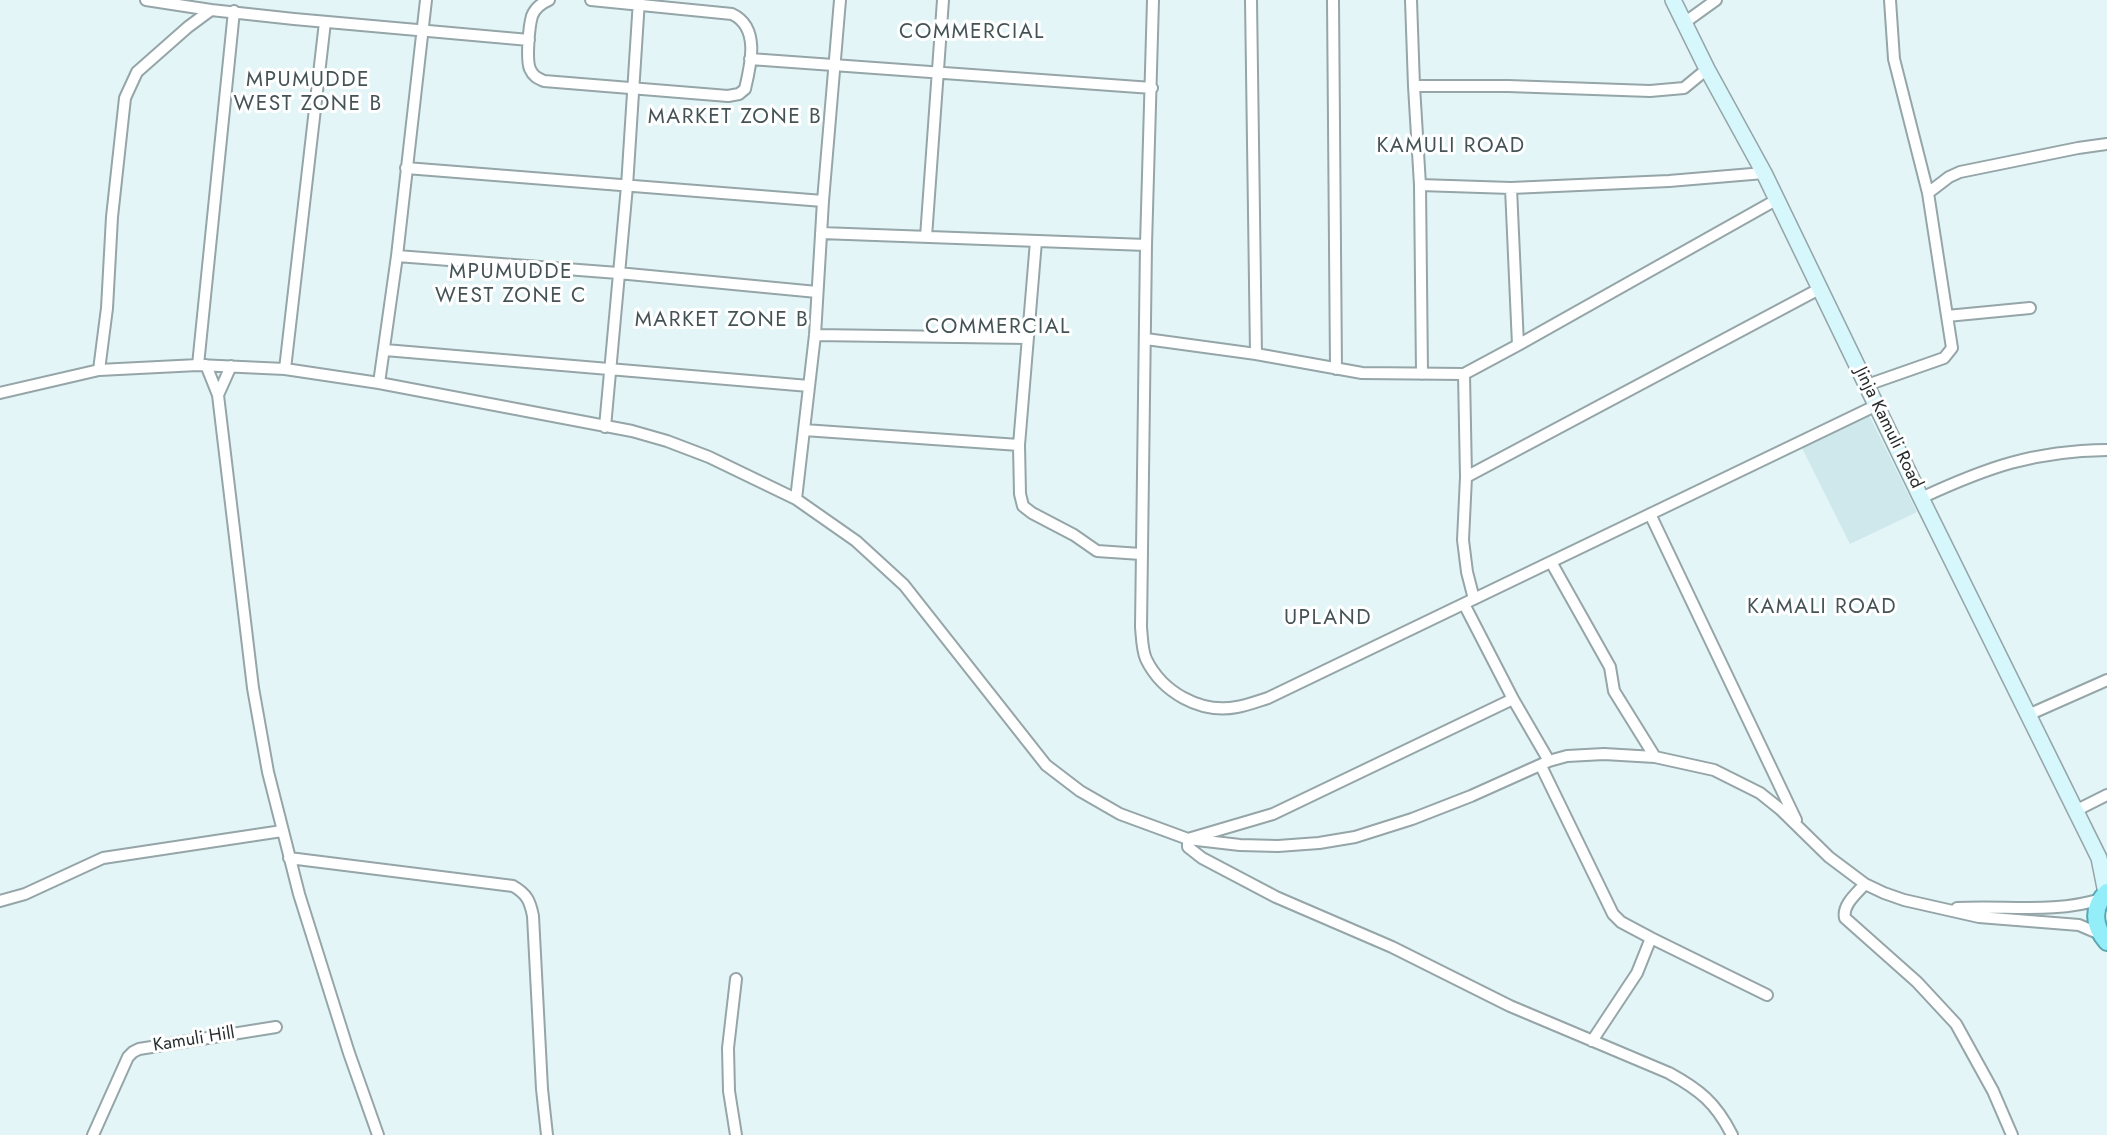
<!DOCTYPE html>
<style>
body{margin:0}
canvas{display:block;background:#e3f5f7}
</style>
<canvas width="2107" height="1135"></canvas>
<script>
const ctx = document.querySelector('canvas').getContext('2d');
ctx.lineJoin = 'round';
function fill(path, color) {
  ctx.fillStyle = color;
  ctx.fill(path, 'evenodd');
}
function trace(path, color, width, dash) {
  ctx.strokeStyle = color;
  ctx.lineWidth = width;
  ctx.lineCap = dash ? 'butt' : 'round';
  ctx.setLineDash(dash || []);
  ctx.stroke(path);
}
function write(font, color, halo, rows, align = 'center') {
  ctx.font = font + ' Jost,sans-serif';
  ctx.lineWidth = 6;
  ctx.setLineDash([]);
  ctx.textBaseline = 'middle';
  ctx.strokeStyle = halo;
  ctx.fillStyle = color;
  for (const [text, x, y, turn = 0] of rows) {
    ctx.save();
    ctx.translate(x, y);
    ctx.rotate((+turn || 0) * Math.PI / 180);
    ctx.textAlign = isNaN(turn) ? turn : align;
    if (halo) ctx.strokeText(text, 0, 0);
    ctx.fillText(text, 0, 0);
    ctx.restore();
  }
}
fill(new Path2D(`
 M1868 413 1917 512 1850 544 1801 446Z`), '#cfe8ec');
const minor = new Path2D(`
 M146 0 211 10 294 19 529 40
 M549 0C542 3 535 8 532 16 529 26 526 60 530 69 533 76 537 78 544 81L728 96 739 94 745 89C751 64 760 27 732 14L591 0
 M1153 0 1146 245 1141 627C1142 637 1142 650 1146 659 1162 692 1200 714 1237 707 1248 705 1258 701 1268 698L1877 405
 M1251 0 1256 354
 M1333 0 1336 369
 M1411 0 1414 86 1420 185 1422 374
 M1890 0 1894 59 1928 193
 M1684 23 1716 0
 M750 59 1152 88
 M1414 86H1508L1650 91 1684 88 1707 69
 M406 168 823 201
 M1420 185 1511 188 1669 181 1764 173
 M1511 188 1518 345
 M821 233 1146 245
 M926 237 943 0
 M1036 241 1019 445 1020 494 1023 506 1032 513 1074 535 1097 551 1141 554
 M397 256 618 273 817 292
 M1947 316 1928 193 1949 177 1960 172 2078 148 2107 144
 M815 335 1028 338
 M1146 339 1256 354 1362 373 1464 374 1518 345 1776 200
 M385 350 809 386
 M198 365 234 11
 M206 365 218 395 253 688 268 772 299 894 349 1053 378 1135
 M285 369 325 22
 M99 370 107 308 112 217 125 98 137 72 188 27 211 10
 M1464 374 1466 477 1463 540 1467 572 1474 599
 M379 383 397 256 426 0
 M1867 385 1944 358 1952 348 1947 316 2030 308
 M0 393 99 370 198 365 285 369 379 383 632 431 667 441 709 457 796 499 856 541 904 585 1046 765 1080 791 1120 814 1188 839 1240 845 1278 846 1319 843 1355 837 1412 819 1471 796 1549 761 1567 756 1604 754 1655 757 1714 770 1760 793 1780 809 1829 857 1865 884 1884 893 1904 900 1979 917 2079 925 2100 934
 M218 395 231 366
 M605 427 627 186 639 0
 M804 430 1019 445
 M1466 477 1821 288
 M1921 498C1988 467 2033 451 2107 450
 M796 499 815 335 823 201 840 0
 M1650 514 1796 820
 M1551 562 1610 667 1614 691 1655 757
 M1464 604 1513 699 1549 761
 M1513 699 1273 814 1188 839V847L1202 858 1276 897 1392 947 1510 1006 1669 1073C1700 1090 1716 1103 1732 1135
 M2028 715 2107 680
 M1541 766 1613 914 1621 922 1651 938 1767 995
 M2075 811 2107 795
 M289 858 513 886C527 894 530 901 533 916L542 1089 547 1135
 M1865 884C1857 893 1842 905 1845 918L1917 982 1956 1024 1993 1091 2012 1135
 M0 901 25 894 103 858 282 831
 M1957 908C2005 905 2054 914 2101 899
 M1592 1041 1637 973 1651 938
 M93 1135 128 1057 133 1052 139 1049 276 1027
 M736 1135 729 1091 728 1048 736 979`);
const secondary = new Path2D(`
 M1673 0 1707 69 1764 173 1921 498 2099 858 2106 893`);
const trunk = new Path2D(`
 M2107 892C2092 907 2093 926 2107 942`);
trace(minor, '#95a5a8', 14);
trace(secondary, '#95a5a8', 18);
trace(trunk, '#5ba7b1', 20);
trace(minor, '#fff', 10);
trace(secondary, '#d6f8fd', 15);
trace(trunk, '#93eefa', 16);
write('18px', '#262d2e', '#fff', [
 ["Jinja Kamuli Road",1888,428,64],
 ["Kamuli Hill",194,1040,-9]
]);
ctx.letterSpacing = '1.5px';
write('21px', '#445355', '#fff', [
 ["COMMERCIAL",972,33],
 ["MPUMUDDE",308,81],
 ["WEST ZONE B",308,105],
 ["MARKET ZONE B",735,118],
 ["KAMULI ROAD",1451,147],
 ["MPUMUDDE",511,273],
 ["WEST ZONE C",511,297],
 ["MARKET ZONE B",722,321],
 ["COMMERCIAL",998,328],
 ["KAMALI ROAD",1822,608],
 ["UPLAND",1328,619]
]);
ctx.letterSpacing = '0px';
</script>
